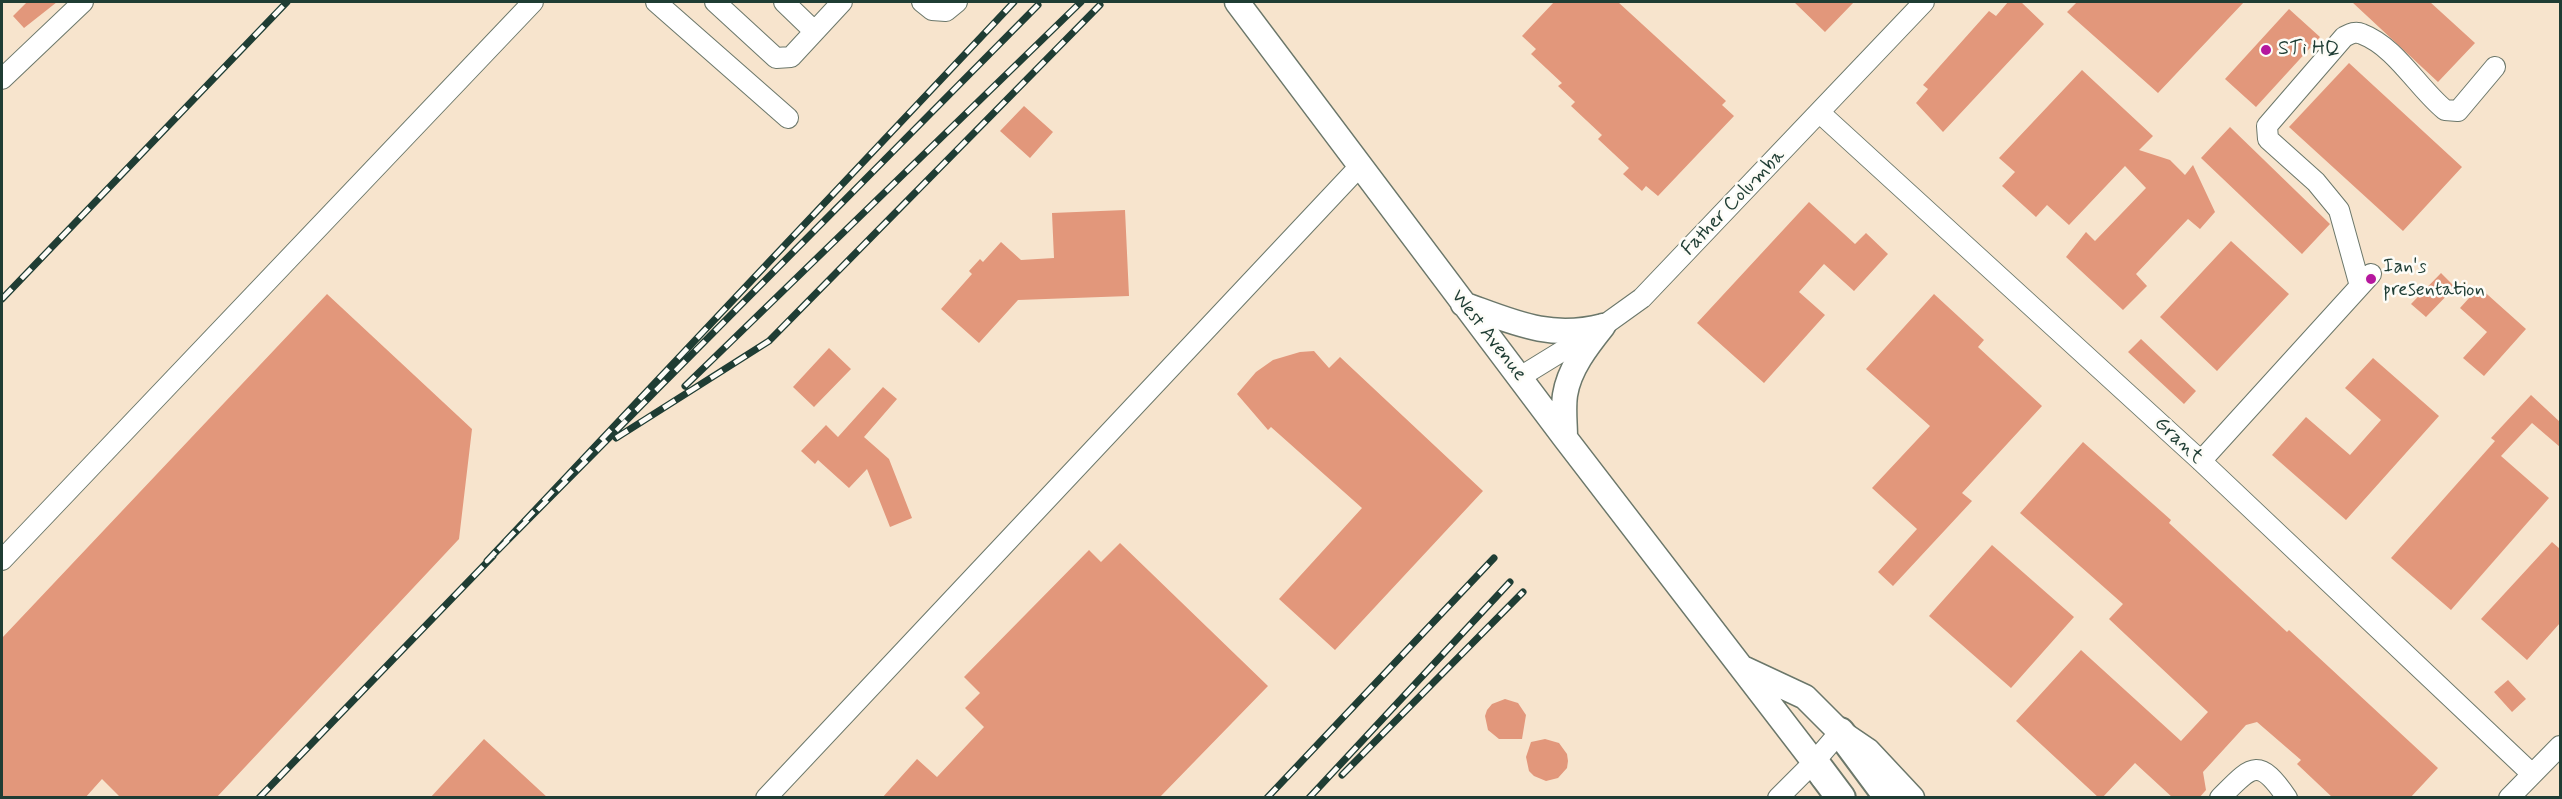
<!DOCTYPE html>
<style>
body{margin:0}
#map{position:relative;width:2562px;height:799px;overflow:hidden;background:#f7e4cd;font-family:Mynerve,sans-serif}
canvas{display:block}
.frame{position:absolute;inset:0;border:3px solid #1f3d34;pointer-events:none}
</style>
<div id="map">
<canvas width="2562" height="799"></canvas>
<div class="frame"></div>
</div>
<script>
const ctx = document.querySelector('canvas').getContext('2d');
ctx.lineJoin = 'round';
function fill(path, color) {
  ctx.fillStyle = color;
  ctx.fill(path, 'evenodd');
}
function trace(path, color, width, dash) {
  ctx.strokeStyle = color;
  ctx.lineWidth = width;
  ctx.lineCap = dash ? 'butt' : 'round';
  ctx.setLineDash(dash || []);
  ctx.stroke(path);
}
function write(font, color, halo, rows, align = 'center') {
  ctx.font = font + ' Mynerve,sans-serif';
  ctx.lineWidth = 5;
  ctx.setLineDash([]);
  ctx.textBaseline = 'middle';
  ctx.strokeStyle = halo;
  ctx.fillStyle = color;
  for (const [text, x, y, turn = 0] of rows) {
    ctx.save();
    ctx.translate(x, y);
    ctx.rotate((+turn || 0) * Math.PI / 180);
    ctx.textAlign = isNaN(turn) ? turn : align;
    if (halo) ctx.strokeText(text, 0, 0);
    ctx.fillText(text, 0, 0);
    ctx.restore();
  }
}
fill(new Path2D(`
 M27 2H57L24 28 13 16Z
 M1554 2H1618L1726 101 1722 105 1734 116 1658 196 1646 186 1642 191 1623 174 1629 168 1598 139 1602 135 1571 106 1575 102 1558 86 1562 83 1531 54 1536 49 1522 36Z
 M1794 2H1854L1825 32Z
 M2008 2H2021L2044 24 1943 132 1916 103 1928 89 1923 85 1989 11 1996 16Z
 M2077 2H2244L2158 93 2067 12Z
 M2352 2H2430L2475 43 2438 82Z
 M2289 9 2320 37 2256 107 2225 79Z
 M2349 63 2462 167 2403 231 2289 127Z
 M2082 70 2153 136 2139 150 2170 160 2185 175 2193 165 2215 212 2200 229 2188 219 2136 274 2147 286 2123 310 2066 257 2086 232 2095 241 2146 188 2125 166 2069 225 2047 205 2036 217 2002 186 2015 172 1999 158Z
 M1024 106 1053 132 1030 158 1000 131Z
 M2230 127 2330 224 2302 254 2201 158Z
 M1809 202 1855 244 1866 233 1888 254 1854 291 1824 264 1799 292 1825 315 1764 383 1697 323Z
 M1125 210 1129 296 1018 300 979 343 941 309 972 274 969 271 980 259 983 262 1001 242 1021 260 1054 258 1052 213Z
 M2231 241 2289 294 2217 371 2160 317Z
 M2441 273 2455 287 2426 317 2411 304Z
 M2479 287 2526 329 2484 376 2463 358 2487 332 2460 308Z
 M327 294 472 429 459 539 216 798H121L102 779 85 798H2V638Z
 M1934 294 1984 340 1978 347 2042 406 1962 493 1972 501 1893 586 1878 572 1917 529 1872 488 1930 426 1866 369Z
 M2141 339 2196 391 2184 404 2128 352Z
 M829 348 851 369 814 407 793 387Z
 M1314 351 1329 368 1340 357 1483 491 1335 650 1279 599 1362 508 1271 427 1268 430 1237 394 1256 372 1273 360 1300 352Z
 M2373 358 2439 416 2346 520 2272 455 2306 417 2350 455 2381 420 2345 388Z
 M883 387 897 399 864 437 889 459 912 518 890 527 867 469 849 488 818 460 815 464 801 451 826 425 838 437Z
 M2531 395 2560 422V447L2532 423 2501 456 2549 498 2451 610 2391 558 2495 441 2491 438Z
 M2083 442 2171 520 2169 523 2287 632 2289 630 2438 768 2410 798H2333L2297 764 2301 760 2257 722 2246 725 2203 772 2206 790 2199 798H2173L2135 763 2102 798H2099L2016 721 2081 650 2181 741 2208 712 2109 619 2123 604 2020 513Z
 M2552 542 2560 549V623L2527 660 2481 619Z
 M1120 543 1268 686 1159 798H882L917 759 937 777 984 727 965 708 980 693 964 677 1089 550 1101 562Z
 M1992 545 2074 617 2011 688 1929 616Z
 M2508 680 2526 699 2512 712 2494 692Z
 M1505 699 1518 703 1526 715 1522 739H1499L1488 730 1485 716 1487 710 1492 704Z
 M484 739 548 798H430Z
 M1545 739 1559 743 1567 754 1568 761 1567 768 1558 778 1546 781 1534 776 1529 771 1526 757 1531 742Z`), '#e2977b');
const minor = new Path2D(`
 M656 2 788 118
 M715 2 776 58 791 57 842 2
 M784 2 814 31
 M922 2 932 10 946 11 957 2
 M2 79 83 2
 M1820 113 2201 461 2532 774
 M2360 286 2339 210 2316 182 2268 139 2267 126 2344 37C2350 34 2355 31 2362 34 2396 47 2417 87 2445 110L2458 111 2495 67
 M1520 377 1603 326 1642 298 1924 2
 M2201 461 2371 274
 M2 560 533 2
 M766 798 1359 167
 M1778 798 1814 762 1840 732
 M2220 798C2251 767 2258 755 2287 798
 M2509 798 2560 746`);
const major = new Path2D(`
 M1237 2 1565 438 1814 762 1823 777
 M1463 304C1513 322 1549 340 1603 326
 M1565 438C1565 424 1563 409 1565 395 1569 369 1587 346 1603 326
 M1745 669 1805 697 1840 732 1868 751 1912 798`);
const highway = new Path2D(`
 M1840 732 1889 798
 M1814 762 1841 798`);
trace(minor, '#6b776a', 22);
trace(major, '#6b776a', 27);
trace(highway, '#6b776a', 32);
trace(minor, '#fff', 20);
trace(major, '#fff', 24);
trace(highway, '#fff', 28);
const rail = new Path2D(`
 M1014 2 487 561 1038 5
 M2 299 287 2
 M685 386 1081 2
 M616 438 769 341 1100 5
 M1342 775 1523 592
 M259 798 493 556
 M1267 798 1494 558
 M1309 798 1510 582`);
trace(rail, '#1f3d34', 7);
trace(rail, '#fdfcf7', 4.5, [14]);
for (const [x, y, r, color] of [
 [2266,50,6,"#b5179e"],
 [2371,279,6,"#b5179e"]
]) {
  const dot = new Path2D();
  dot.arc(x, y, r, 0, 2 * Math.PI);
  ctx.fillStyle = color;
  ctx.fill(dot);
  trace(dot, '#fdfcf7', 2);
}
write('20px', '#1f3d34', '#fdfcf7', [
 ["STi HQ",2278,50],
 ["Ian's",2383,268],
 ["presentation",2383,291]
], 'left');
write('20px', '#1f3d34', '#fdfcf7', [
 ["Father Columba",1734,203,-46],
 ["West Avenue",1488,336,52],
 ["Grant",2178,441,43]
]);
</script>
